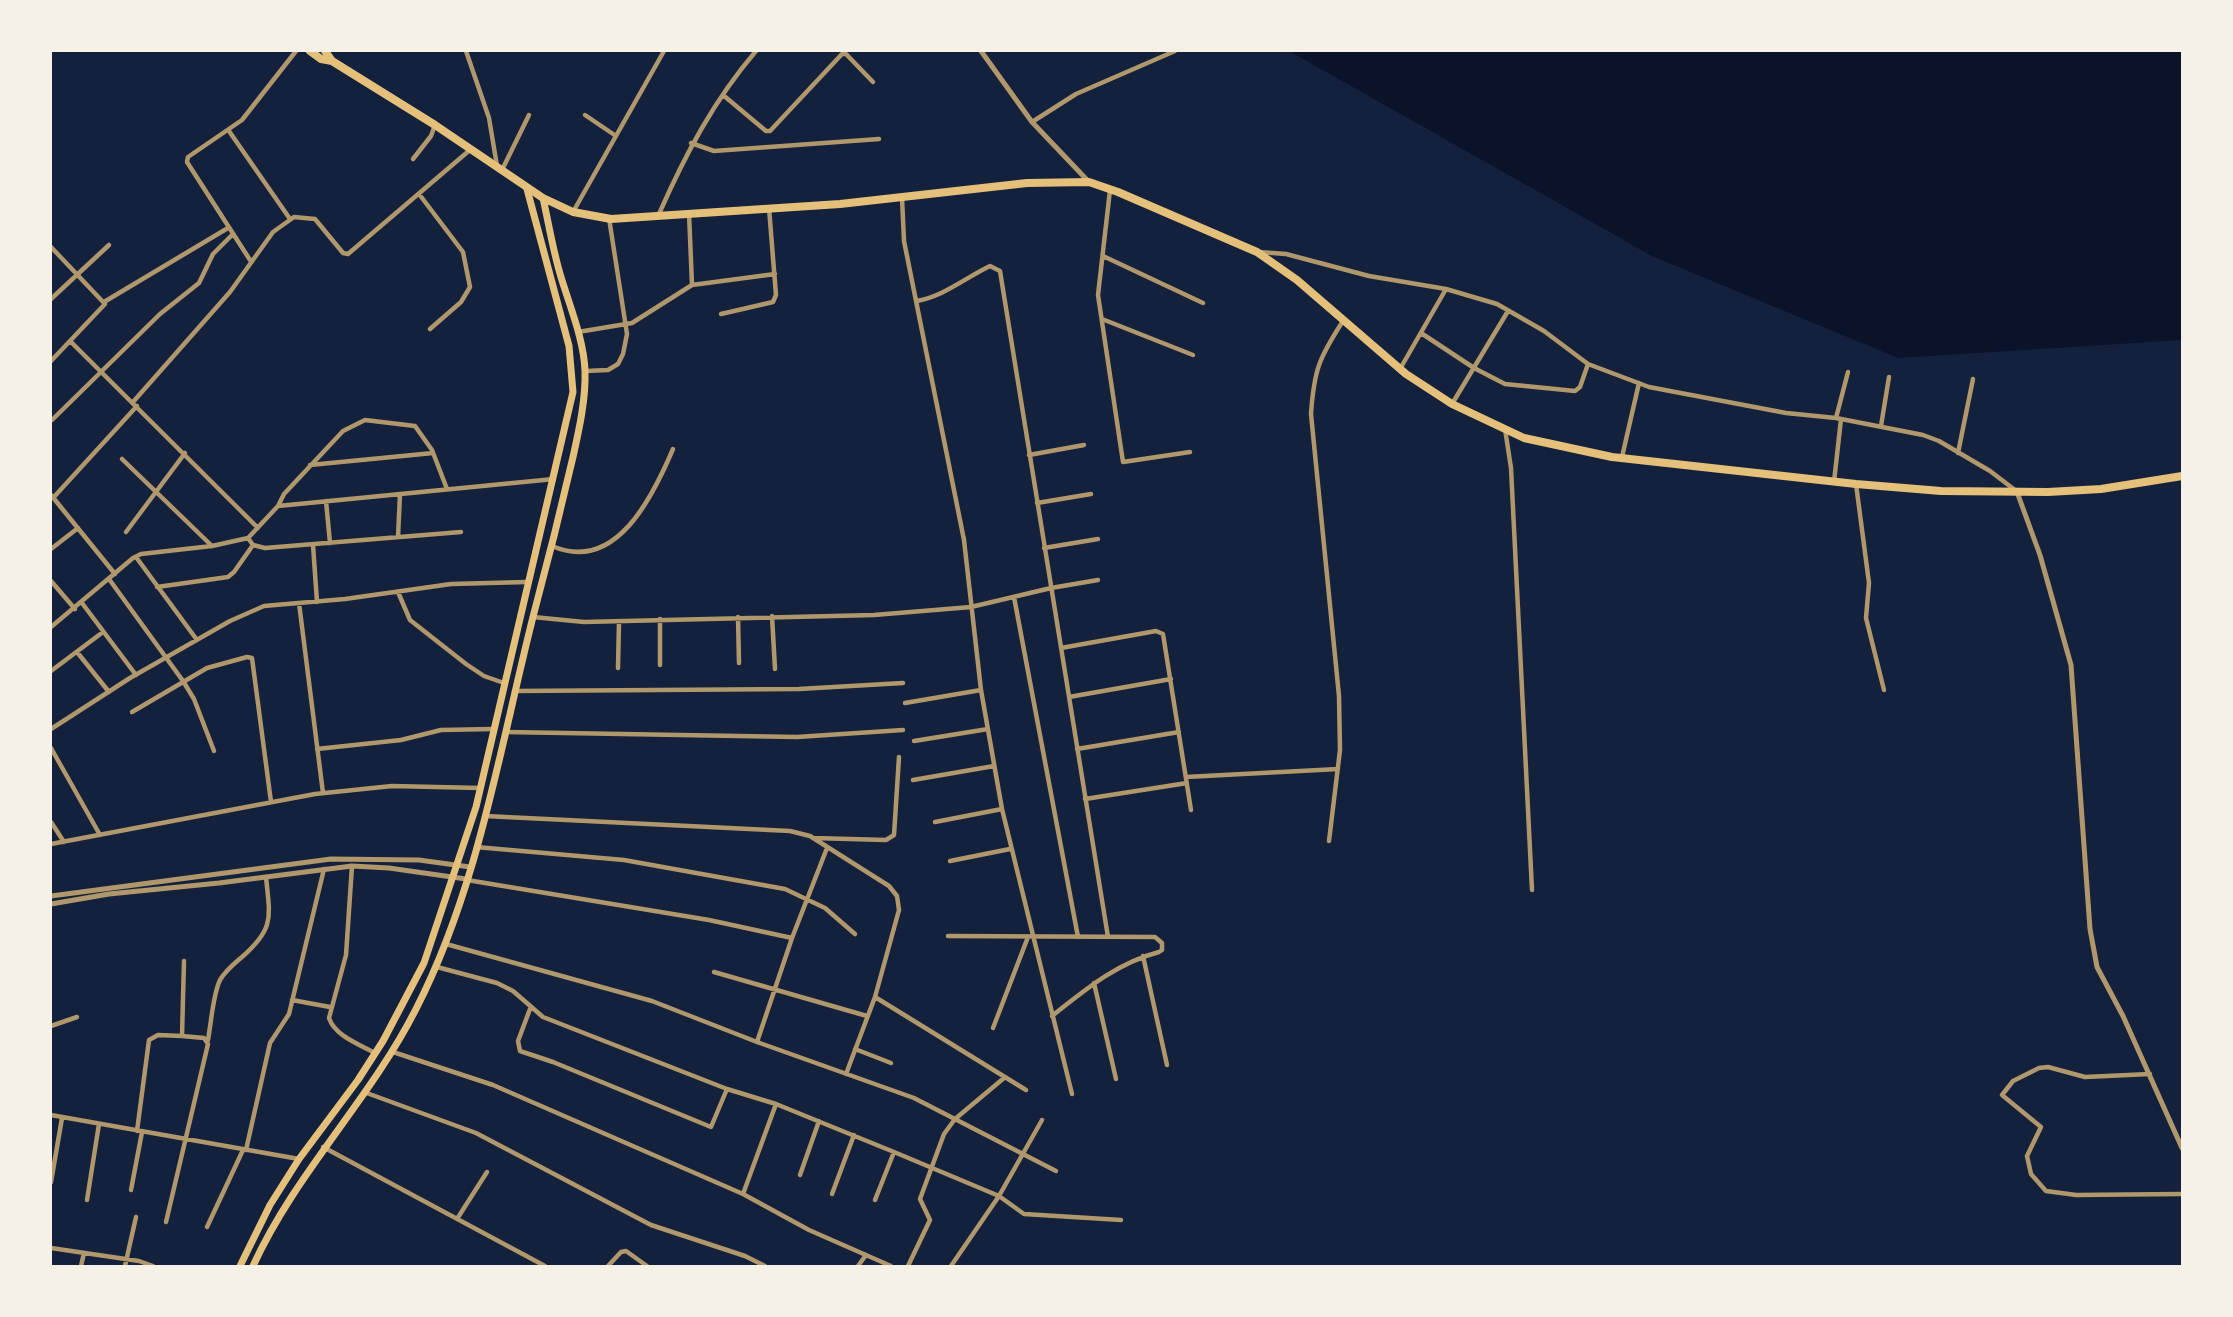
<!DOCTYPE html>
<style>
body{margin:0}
#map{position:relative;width:2233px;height:1317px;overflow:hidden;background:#14213d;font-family:"IBM Plex Sans",sans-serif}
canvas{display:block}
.frame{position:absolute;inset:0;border:52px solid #f6f1e7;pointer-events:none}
</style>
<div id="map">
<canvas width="2233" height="1317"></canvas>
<div class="frame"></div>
</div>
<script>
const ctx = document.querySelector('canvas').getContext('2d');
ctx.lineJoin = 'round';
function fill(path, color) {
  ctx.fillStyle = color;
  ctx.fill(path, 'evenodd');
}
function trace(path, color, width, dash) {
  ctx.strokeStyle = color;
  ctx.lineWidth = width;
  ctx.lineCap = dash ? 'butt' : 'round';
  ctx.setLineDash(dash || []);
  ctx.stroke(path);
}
fill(new Path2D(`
 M1289 51H2182V340L1898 358 1652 256Z`), '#0b132b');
trace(new Path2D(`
 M466 51 489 118 497 166
 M723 95 766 131H770L842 54H846L873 82
 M585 115 616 136
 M1032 122 1076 94 1175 51
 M229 131 290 219
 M691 143 714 151 879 139
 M413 159 431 136 435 125
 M502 170 529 115
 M1110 190 1098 295 1123 462 1190 452
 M419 194 463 252 470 287 461 302 430 329
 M902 198 904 241 964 540 981 690 1002 809 1072 1094
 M573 212 664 51
 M689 213 692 285
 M659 214C685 155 714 100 756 51
 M51 247 105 304 51 361
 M1259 252 1286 254 1369 276 1446 289 1497 304 1544 331 1588 364 1649 387 1786 413 1836 418 1923 435 1939 441 1990 471 2015 490
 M1103 256 1203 303
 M250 260 187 162 188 157 242 120 296 51
 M51 299 109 245
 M917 301C944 296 965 278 990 266L1000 271 1108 937
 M104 302 228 228
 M721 314 773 302 776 295 769 208
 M1102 319 1193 355
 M578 332 632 323 692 285 775 274
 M1421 333 1474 368 1505 384 1575 391 1580 387 1588 364
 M70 341 258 528
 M1400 369 1446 289
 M586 371 608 370 618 364 623 354 627 334 609 218
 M133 402 230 292 273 232 294 217 315 219 343 253 348 254 471 149
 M1452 404 1508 311
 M1836 418 1848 372
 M52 420 160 314 199 283 213 254 232 235
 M1881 426 1889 377
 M1505 429 1511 468 1532 890
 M1958 453 1973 379
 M1029 455 1084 445
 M1622 457 1639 383
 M122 459 212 546
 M310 465 433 453
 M1834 482 1841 419
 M1856 484 1869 583 1866 618 1884 690
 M51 495 115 574
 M53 498 137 406
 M326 501 330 543
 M1037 503 1091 494
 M278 506 284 494 343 431 365 420 415 426 432 450 447 489
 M126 532 185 453
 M398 537 400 494
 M248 538 253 545 265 548 461 532
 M313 545 317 602
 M552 546C616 574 653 496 673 449
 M1044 548 1098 539
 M51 549 78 528
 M136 557 197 640
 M109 579 183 681 194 699 214 751
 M51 581 75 609
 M157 587 228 577 234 572 253 545
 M398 592 410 620 466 664 484 676 504 683
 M1014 597 1078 937
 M82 603 136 675
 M299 603 323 793
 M772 616 775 669
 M533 617 584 622 874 615 971 607 1051 588 1098 580
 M738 617 739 663
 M51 627 133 558 141 554 212 546 248 538 278 506 554 479
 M1061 648 1156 631 1163 634 1191 810
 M77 652 109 692
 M660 665V619
 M618 668 619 621
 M51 671 103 632
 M514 691 799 689 903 683
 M1069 697 1171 679
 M905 703 981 690
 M132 712 207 668 247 657 252 658 271 802
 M51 729 130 678 230 621 264 606 345 599 451 584 527 582
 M505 732 797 737 903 730
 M914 741 988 729
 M51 748 100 835
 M317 749 401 740 441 730 493 729
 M1077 749 1179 732
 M1186 777 1338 769
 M913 780 994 766
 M1085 799 1187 783
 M485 816 790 831 810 836 889 886 897 896 899 910 875 997 846 1074
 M51 822 64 842
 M935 822 1002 809
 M813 838 886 840 894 835 899 757
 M1329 841 1340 750 1339 696 1311 414C1314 370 1319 358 1343 321
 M51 844 315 794 392 786 480 788
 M476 847 624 860 785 889 825 908 855 934
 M950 861 1010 849
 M352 866 346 955 329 1018C335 1036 359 1044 375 1053
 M467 880 709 920 792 938
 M948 936 1155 937 1162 943V950L1159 952C1117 963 1086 989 1052 1016
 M446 944 652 1001 757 1042 914 1098 1056 1171
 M1143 956 1167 1065
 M437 967 497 983 513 991 543 1017 727 1089 776 1104 894 1152 999 1196 1024 1214 1121 1220
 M714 972 867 1016
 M1094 983 1116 1079
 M875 997 1026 1090
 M292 1000 330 1007
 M530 1009 518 1041 520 1051 553 1062 711 1127 727 1089
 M51 1026 77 1017
 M993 1028 1028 937
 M208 1040C211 1024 213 994 220 980 226 970 234 964 242 957 275 928 270 917 266 877
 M757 1042 792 938 827 848
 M855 1049 891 1063
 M393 1052 493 1085 743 1194 809 1230 891 1266
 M2150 1074 2085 1077 2048 1067 2039 1068 2013 1081 2002 1095 2041 1127 2027 1156 2031 1174 2046 1191 2076 1195 2182 1194
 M364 1092 476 1133 651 1225 745 1256 765 1266
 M51 1115 299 1159
 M137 1131 149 1040 158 1035 182 1036
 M323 1147 545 1266
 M246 1150 270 1043 289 1014 324 869
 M800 1175 819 1121
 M51 1182 62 1118
 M131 1190 142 1132
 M743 1194 776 1104
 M832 1194 854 1135
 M87 1200 99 1124
 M875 1200 894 1152
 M457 1219 487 1172
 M166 1222 208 1044 204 1038 182 1036 184 961
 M207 1227 243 1150
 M51 1248 139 1261 153 1266
 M81 1266 84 1253
 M125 1266 136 1217
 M608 1266 621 1252 626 1251 647 1266
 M858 1266 866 1255
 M908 1266 930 1220 920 1199 944 1134 955 1119 1004 1078
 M951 1266 999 1196 1042 1120`), '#b1986c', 4.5);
trace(new Path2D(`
 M981 51 1032 122 1089 182
 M2017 492 2040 555 2071 665 2090 929 2097 967 2123 1016 2182 1148
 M51 896 331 859 419 860 470 867
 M51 904 109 894 219 883 352 866 389 868 466 879`), '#b1986c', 5);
trace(new Path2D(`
 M240 1266 270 1205 299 1159 358 1080 383 1041 424 963 476 807 573 392 569 346 527 189
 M253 1266C296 1172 370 1100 416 1009 479 886 500 746 534 613 548 561 561 509 573 457 579 430 586 399 585 371 584 340 570 307 561 277 553 251 549 225 543 198`), '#e5c07b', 7);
trace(new Path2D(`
 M310 51 321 59 332 61 435 125 543 198 573 212 611 219 840 204 1027 183 1089 182 1118 192 1257 252 1297 280 1406 374 1452 404 1524 438 1612 457 1856 484 1941 491 2048 492 2101 489 2182 476
 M325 51 332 61`), '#e5c07b', 8);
</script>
